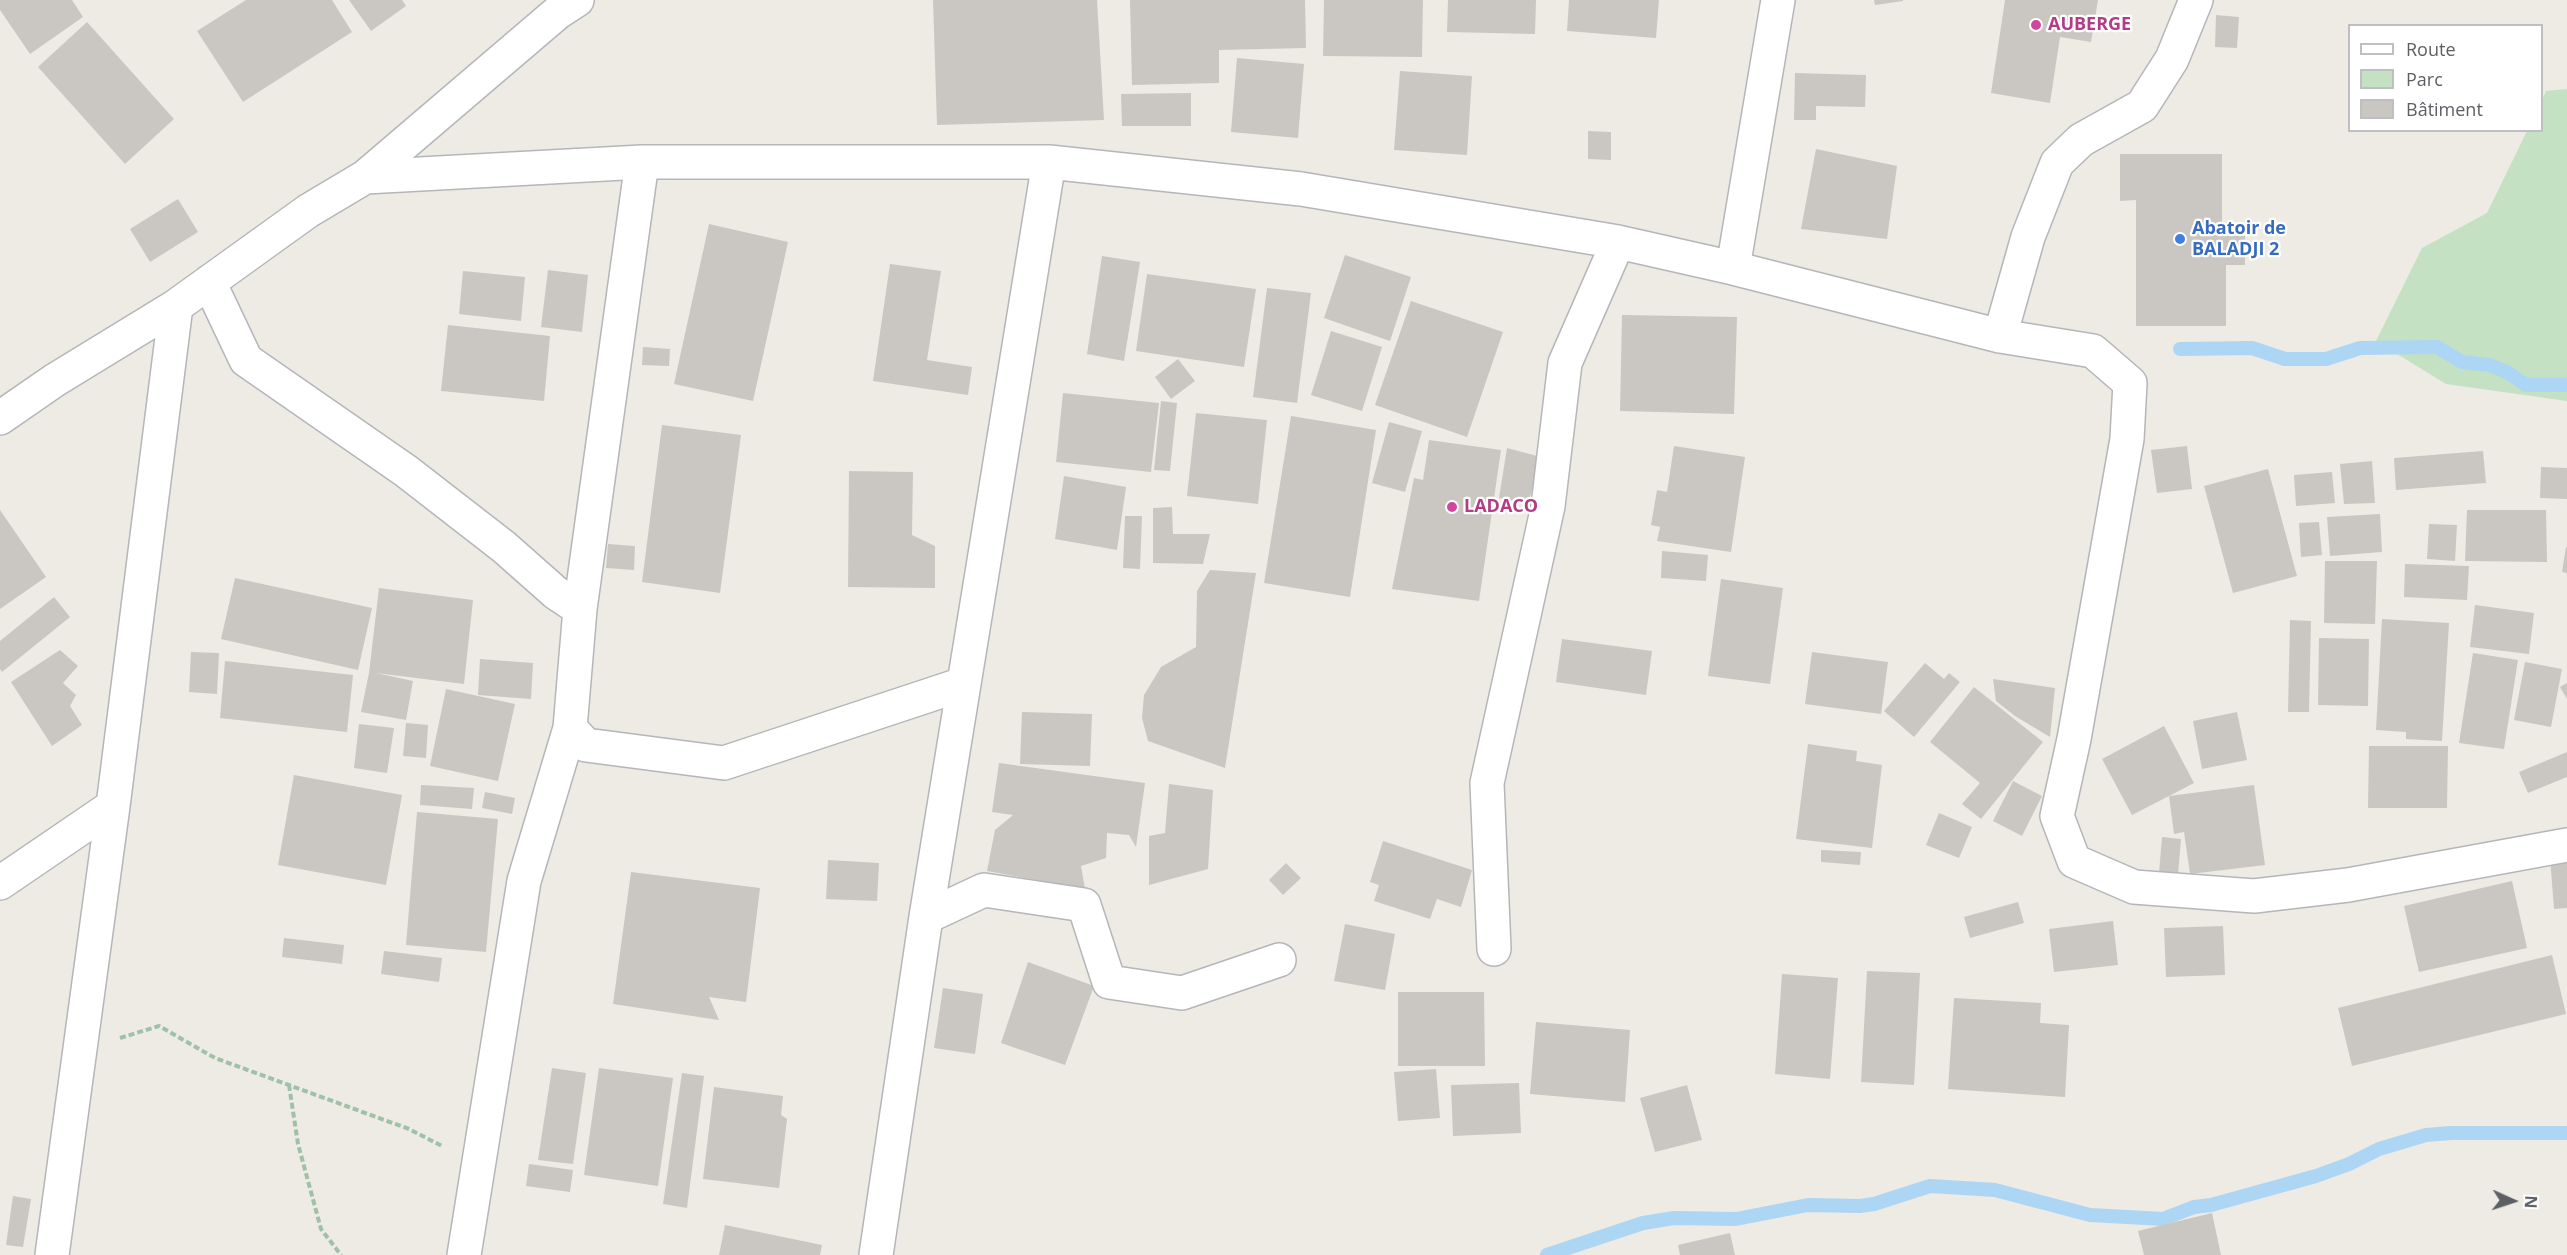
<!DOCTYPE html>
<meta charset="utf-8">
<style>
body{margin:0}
#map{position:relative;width:2567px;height:1255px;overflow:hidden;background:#edebe4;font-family:"Open Sans",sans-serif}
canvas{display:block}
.legend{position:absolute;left:2348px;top:24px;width:195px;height:108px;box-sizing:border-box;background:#fff;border:2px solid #bebfc1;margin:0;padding:8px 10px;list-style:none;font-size:18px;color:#5c5f63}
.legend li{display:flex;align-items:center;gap:12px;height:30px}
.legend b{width:30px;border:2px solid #bebfc1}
.north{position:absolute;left:2483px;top:1171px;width:60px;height:60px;-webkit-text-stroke:4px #fff;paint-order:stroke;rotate:93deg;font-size:16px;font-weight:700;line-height:24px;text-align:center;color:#5c5f63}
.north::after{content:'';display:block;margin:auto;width:21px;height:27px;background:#5c5f63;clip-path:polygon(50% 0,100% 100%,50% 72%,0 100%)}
</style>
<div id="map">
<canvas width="2567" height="1255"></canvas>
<ul class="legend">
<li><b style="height:8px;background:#fff"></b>Route</li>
<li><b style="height:16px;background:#c4e1c4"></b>Parc</li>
<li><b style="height:16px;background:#cac7c3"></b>Bâtiment</li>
</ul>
<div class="north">N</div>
</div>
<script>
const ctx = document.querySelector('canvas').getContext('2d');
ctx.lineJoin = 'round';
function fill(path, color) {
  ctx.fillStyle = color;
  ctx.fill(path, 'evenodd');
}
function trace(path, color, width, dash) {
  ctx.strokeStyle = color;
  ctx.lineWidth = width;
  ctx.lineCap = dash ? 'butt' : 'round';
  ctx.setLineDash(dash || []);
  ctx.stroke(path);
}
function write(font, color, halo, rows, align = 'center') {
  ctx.font = font + ' "Open Sans",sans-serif';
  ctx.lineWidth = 4.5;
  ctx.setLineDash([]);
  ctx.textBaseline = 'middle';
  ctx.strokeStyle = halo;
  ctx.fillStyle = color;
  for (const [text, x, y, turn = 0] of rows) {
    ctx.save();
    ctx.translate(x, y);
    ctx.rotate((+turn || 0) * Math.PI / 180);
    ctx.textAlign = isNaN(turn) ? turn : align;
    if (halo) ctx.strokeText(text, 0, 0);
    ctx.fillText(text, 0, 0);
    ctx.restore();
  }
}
fill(new Path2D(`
 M2567 89V401L2446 384 2376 341 2422 248 2487 213 2527 131 2542 130V100L2546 91Z`), '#c4e1c4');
trace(new Path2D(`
 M2180 349 2252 348 2285 359H2326L2360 348 2437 347 2462 362 2489 365 2507 372 2526 385H2567
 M1547 1255 1643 1223 1674 1218 1736 1219 1808 1205 1860 1206 1874 1204 1930 1186 1995 1190 2090 1215 2163 1219 2194 1207 2211 1205 2316 1176 2349 1164 2379 1149 2426 1135 2451 1133H2567`), '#add6f4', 14);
fill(new Path2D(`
 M0 0H72L83 17 30 54 0 10Z
 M246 0H332L352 32 243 102 197 31Z
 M349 0H402L406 6 371 31Z
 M933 0H1097L1104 120 937 125Z
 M1130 0H1305L1306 48 1219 50V83L1132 85Z
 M1324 0H1423L1422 57 1323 56Z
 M1448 0H1536L1535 34 1447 32Z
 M1569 0H1659L1656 38 1567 31Z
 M1874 0H1903V1L1875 5Z
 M2005 0H2098L2091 42 2060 37 2050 103 1991 93Z
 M2216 15 2239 17 2237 48 2215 47Z
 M87 22 174 119 125 164 38 67Z
 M1237 58 1304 64 1298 138 1231 132Z
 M1400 71 1472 76 1467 155 1394 150Z
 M1795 73 1866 75 1865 107 1816 106V120H1794Z
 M1191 93V126H1122L1121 94Z
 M1588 131 1611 132V160L1588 159Z
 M1816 149 1897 166 1887 239 1801 229Z
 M2120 154H2222V236H2245V265H2226V326H2136V200L2120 201Z
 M178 199 198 232 150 262 130 229Z
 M709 224 788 242 753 401 674 384Z
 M1345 255 1411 277 1390 341 1324 318Z
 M1102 256 1140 262 1124 361 1087 354Z
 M890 264 941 271 927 360 972 367 968 395 873 381Z
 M548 270 588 275 582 332 541 327Z
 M463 271 525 277 521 321 459 314Z
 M1147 274 1256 289 1244 367 1136 351Z
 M1267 288 1311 293 1297 403 1253 397Z
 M1411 301 1503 332 1467 437 1375 405Z
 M1622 315 1737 317 1734 414 1620 411Z
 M448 325 550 336 544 401 441 391Z
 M1331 331 1382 347 1362 411 1311 395Z
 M643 347 670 349 669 366 642 365Z
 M1178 359 1195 381 1171 399 1155 377Z
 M1063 393 1159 403 1151 472 1056 462Z
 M1161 401 1177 403 1170 471 1154 470Z
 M1196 413 1267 420 1258 504 1187 496Z
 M1291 416 1376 430 1350 597 1264 583Z
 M1389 422 1422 431 1405 492 1372 483Z
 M662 425 741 435 720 593 642 582Z
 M1429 440 1501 450 1479 601 1392 589 1414 478 1423 480Z
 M1674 446 1745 457 1731 552 1657 541 1660 527 1651 525 1657 490 1667 492Z
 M2187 446 2192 489 2157 493 2151 450Z
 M1507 448 1541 457 1528 504 1499 498Z
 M2483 451 2486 483 2396 490 2394 458Z
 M2372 461 2375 503 2344 504 2340 464Z
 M2541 467 2567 468V499L2540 498Z
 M2268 469 2297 576 2233 593 2204 486Z
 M849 471 913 472 912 535 935 546V588L848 587Z
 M2332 472 2335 503 2296 506 2294 475Z
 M1064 476 1126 487 1117 550 1055 539Z
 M1172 507 1173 534H1210L1203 564 1153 563V508Z
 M0 510 46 577 0 609Z
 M2467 510H2546L2547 562 2465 561Z
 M2380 514 2382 552 2330 556 2327 517Z
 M1125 516H1142L1140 569 1123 568Z
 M2319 522 2322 555 2301 557 2299 523Z
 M2429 524 2457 525 2455 561 2427 559Z
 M608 544 635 546 634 570 606 568Z
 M2566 547H2567V573L2562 572Z
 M1662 551 1708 555 1706 581 1661 578Z
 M2325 561H2377L2375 624 2324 623Z
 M2405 564 2469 566 2467 600 2404 597Z
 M1210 570 1256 573 1225 768 1148 741 1142 718 1144 695 1161 667 1196 647 1197 591Z
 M235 578 372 608 358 670 221 639Z
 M1721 579 1783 588 1770 684 1708 676Z
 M379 588 473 600 464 684 376 673 413 681 406 720 361 712 369 673Z
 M54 597 70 617 2 672 0 669V641Z
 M2475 605 2534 613 2529 654 2470 647Z
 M2382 619 2449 623 2442 741 2406 739V732L2376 730Z
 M2290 620 2311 621 2309 712H2288Z
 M2319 638 2369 639 2368 706 2318 705Z
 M1562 639 1652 651 1646 695 1556 682Z
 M60 650 78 666 63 683 76 695 70 706 82 725 52 746 11 682Z
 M191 652 219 653 217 694 189 692Z
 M1812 652 1888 662 1881 714 1805 704Z
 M2473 653 2518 660 2504 749 2459 743Z
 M480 659 533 663 531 699 478 695Z
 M225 661 353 675 347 732 220 718Z
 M2525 662 2562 669 2551 727 2514 720Z
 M1925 663 1944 679 1949 673 1960 682 1914 737 1884 711Z
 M1993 679 2055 688 2050 737 2015 716 1996 701Z
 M2567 683V699L2560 687Z
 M1974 687 2043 742 1981 819 1962 804 1980 783 1930 742Z
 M446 689 515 704 498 781 430 766Z
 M1022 712 1092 714 1090 766 1020 764Z
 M2237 712 2247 760 2202 769 2193 721Z
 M406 723 428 725 426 758 403 756Z
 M359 724 394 728 387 773 354 768Z
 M2164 726 2194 783 2169 796 2254 785 2265 865 2190 874 2184 832 2174 834 2169 796 2132 815 2102 759Z
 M1808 744 1857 751 1856 761 1882 765 1872 848 1796 839Z
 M2369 746H2448L2447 808H2368Z
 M2567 752V777L2528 793 2519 772Z
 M999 763 1145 783 1136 847 1129 835 1107 833 1106 858 1081 866 1085 889 987 871 995 830 1013 815 992 812Z
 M294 775 402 795 386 885 278 865Z
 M2013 781 2042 796 2022 836 1993 821Z
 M1169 784 1213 790 1208 869 1149 885V836L1165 833Z
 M421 785 474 788 472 809 420 805Z
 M485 792 515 798 512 814 482 808Z
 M417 812 498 819 486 952 406 945Z
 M1939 813 1972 827 1959 858 1926 845Z
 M2162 837 2181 839 2178 875 2159 873Z
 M1383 841 1472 870 1461 907 1437 899 1430 919 1374 901 1379 885 1370 882Z
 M1821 850 1861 852 1860 865 1821 862Z
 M2567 855V908L2554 909 2550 857Z
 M828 860 879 863 877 901 826 899Z
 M1286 863 1301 878 1283 895 1269 880Z
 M631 872 760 888 746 1002 709 997 719 1020 613 1004Z
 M2512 881 2527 948 2419 972 2404 906Z
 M2018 902 2024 923 1970 938 1964 917Z
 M2113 921 2118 965 2054 972 2049 929Z
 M1345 924 1395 934 1385 990 1334 981Z
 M2223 926 2225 975 2166 977 2164 928Z
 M284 938 344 945 342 964 282 957Z
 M384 951 442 958 439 982 381 974Z
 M2552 955 2566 1014 2352 1066 2338 1008Z
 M1028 962 1094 986 1065 1065 1001 1043Z
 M1867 971 1920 973 1914 1085 1861 1082Z
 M1782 974 1838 978 1830 1079 1775 1074Z
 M943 988 983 994 975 1054 934 1048Z
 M1398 992H1484L1485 1066H1398Z
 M1954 998 2041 1003 2040 1023 2069 1025 2065 1097 1948 1089Z
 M1536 1022 1630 1030 1625 1102 1530 1094Z
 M552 1068 586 1073 573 1164 538 1160Z
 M599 1068 673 1078 658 1186 584 1175Z
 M1436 1069 1440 1118 1398 1121 1394 1072Z
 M682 1073 704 1076 687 1208 663 1204Z
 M1519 1083 1521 1133 1453 1136 1451 1085Z
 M1687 1085 1702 1140 1655 1152 1640 1098Z
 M714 1087 783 1096 781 1115 787 1119 779 1188 703 1179Z
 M529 1164 573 1170 570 1192 526 1186Z
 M13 1196 31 1199 23 1247 6 1245Z
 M2212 1213 2221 1255H2144L2138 1231Z
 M725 1225 822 1245 820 1255H719Z
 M1730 1233 1735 1255H1680L1678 1245Z`), '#cac7c3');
const street = new Path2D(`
 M365 177 642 162H1049L1301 189 1618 242 1733 268 2000 336 2093 351 2130 383 2127 439 2074 739 2057 816 2074 861 2134 887 2254 896 2348 885 2567 845
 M1733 268 1778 0
 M209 282 246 360 406 471 504 547 556 593 580 609
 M2000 336 2028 237 2057 163 2081 140 2142 106 2172 59 2196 0
 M0 418 55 380 176 306 308 211 365 177 557 13 577 0
 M570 728 586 745 724 763 963 684
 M0 883 113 806
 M926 917 984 890 1084 905 1109 982 1182 993 1279 960
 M1494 949 1487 783 1548 506 1565 363 1618 242
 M52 1255 113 806 176 306
 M464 1255 524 881 570 728 580 609 642 162
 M876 1255 926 917 1049 162`);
trace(street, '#b4b6b9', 36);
trace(new Path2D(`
 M120 1038 159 1026 215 1058 409 1129 442 1146
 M289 1085 298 1144 321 1229 341 1255`), '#9ec1a8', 4, [6, 3]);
trace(street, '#fff', 33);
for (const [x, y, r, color] of [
 [2036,25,6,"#d1479c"],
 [2180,239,6,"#3f7fe0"],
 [1452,507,6,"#d1479c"]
]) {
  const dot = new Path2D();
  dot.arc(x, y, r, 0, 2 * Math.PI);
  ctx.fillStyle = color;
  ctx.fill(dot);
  trace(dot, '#fff', 2);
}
write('bold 18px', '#b23c85', '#fff', [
 ["AUBERGE",2048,25],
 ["LADACO",1464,507]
], 'left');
write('bold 18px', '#366cbe', '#fff', [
 ["Abatoir de",2192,229],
 ["BALADJI 2",2192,250]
], 'left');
</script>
